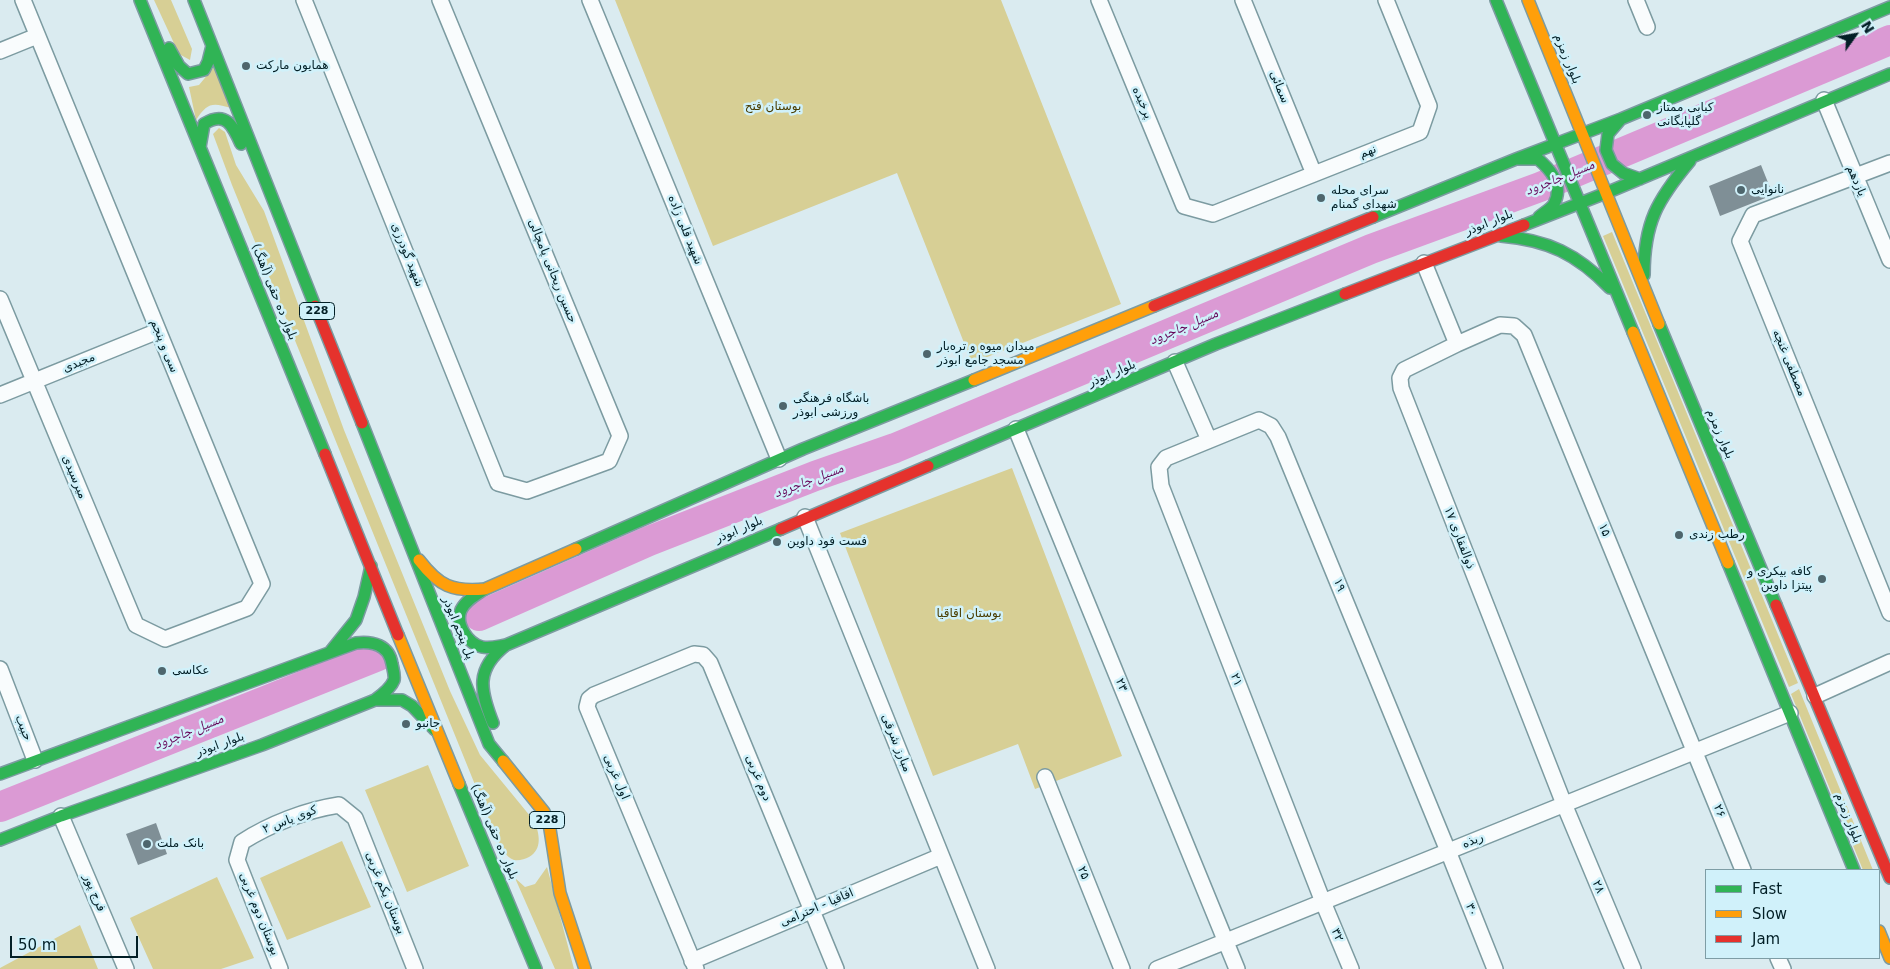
<!DOCTYPE html>
<meta charset="utf-8">
<style>
body{margin:0}
#map{position:relative;width:1890px;height:969px;overflow:hidden;background:#daebf0;font-family:"DejaVu Sans",sans-serif}
canvas{display:block}
.legend{position:absolute;left:1705px;top:869px;width:175px;height:90px;box-sizing:border-box;background:#d0f1fa;border:1px solid #7e9da5;margin:0;padding:6px 9px;list-style:none;font-size:15px;color:#021f26}
.legend li{display:flex;align-items:center;gap:10px;height:25px}
.legend b{width:25px;border:1px solid #7e9da5}
.north{position:absolute;left:1830px;top:10px;width:50px;height:50px;-webkit-text-stroke:4px #d0f1fa;paint-order:stroke;rotate:58deg;font-size:14px;font-weight:700;line-height:20px;text-align:center;color:#021f26}
.north::after{content:'';display:block;margin:auto;width:18px;height:22px;background:#021f26;clip-path:polygon(50% 0,100% 100%,50% 72%,0 100%)}
.scale{position:absolute;left:10px;top:936px;width:128px;height:22px;box-sizing:border-box;border:2px solid #021f26;border-top:0;padding-left:6px;font-size:15px;line-height:18px;white-space:nowrap;color:#021f26;-webkit-text-stroke:4px #d0f1fa;paint-order:stroke}
</style>
<div id="map">
<canvas width="1890" height="969"></canvas>
<ul class="legend">
<li><b style="height:6px;background:#30b455"></b>Fast</li>
<li><b style="height:6px;background:#ff9f0a"></b>Slow</li>
<li><b style="height:6px;background:#e5322d"></b>Jam</li>
</ul>
<div class="north">N</div>
<div class="scale">50 m</div>
</div>
<script>
const ctx = document.querySelector('canvas').getContext('2d');
ctx.lineJoin = 'round';
function fill(path, color) {
  ctx.fillStyle = color;
  ctx.fill(path, 'evenodd');
}
function trace(path, color, width, dash) {
  ctx.strokeStyle = color;
  ctx.lineWidth = width;
  ctx.lineCap = dash ? 'butt' : 'round';
  ctx.setLineDash(dash || []);
  ctx.stroke(path);
}
function write(font, color, halo, rows, align = 'center') {
  ctx.font = font + ' "DejaVu Sans","Noto Naskh Arabic",sans-serif';
  ctx.lineWidth = 5;
  ctx.setLineDash([]);
  ctx.textBaseline = 'middle';
  ctx.strokeStyle = halo;
  ctx.fillStyle = color;
  for (const [text, x, y, turn = 0] of rows) {
    ctx.save();
    ctx.translate(x, y);
    ctx.rotate((+turn || 0) * Math.PI / 180);
    ctx.textAlign = isNaN(turn) ? turn : align;
    if (halo) ctx.strokeText(text, 0, 0);
    ctx.fillText(text, 0, 0);
    ctx.restore();
  }
}
fill(new Path2D(`
 M154 0H171L192 49 190 60 179 54Z
 M615 0H1001L1121 304 972 363 897 173 713 246Z
 M214 67 231 108C212 102 207 103 196 120L189 87 199 85Z
 M219 128 225 132 236 165 264 211 344 430 450 691 480 755 535 822C539 834 543 849 529 857 525 859 519 861 514 860 505 857 501 846 497 839L232 185 213 134Z
 M1612 232 1798 683 1789 687 1603 236Z
 M1012 468 1122 756 1035 789 1018 744 933 776 840 533Z
 M1799 689 1873 870H1863L1791 694Z
 M428 765 469 866 407 892 365 790Z
 M342 841 371 907 287 940 260 878Z
 M547 867 574 969H555L515 878 525 887 535 884Z
 M217 877 254 958 221 969H153L130 918Z
 M80 925 98 969H0V968Z`), '#d7cf95');
trace(new Path2D(`
 M479 616 649 541 815 476 895 448 1371 249 1540 187 1890 40
 M0 807 378 656`), '#db9ad4', 30);
fill(new Path2D(`
 M1761 165 1773 195 1720 216 1709 186Z
 M156 823 167 854 138 865 126 834Z`), '#7f8f96');
const street = new Path2D(`
 M304 0 498 483 527 491 609 461 620 436 440 0
 M590 0 779 459
 M1099 0 1184 206 1213 214 1420 132 1429 106 1386 0
 M1243 0 1314 174
 M1636 0 1647 27
 M0 51 37 36
 M1824 100 1890 260
 M1890 163 1753 215 1740 241 1890 613
 M1424 263 1457 344
 M0 299 136 625 165 639 247 608 262 584 23 0
 M1175 362 1209 440
 M0 395 158 331
 M1016 429 1237 969
 M805 517 987 969
 M0 669 35 760
 M1815 696 1890 662
 M1045 777 1122 969
 M61 816 126 969
 M1778 958 1783 969
 M692 961 941 856
 M280 969 237 860 242 842C270 824 306 810 339 805L355 818 415 969
 M696 969 587 707 589 699 594 695 694 654 703 655 710 663 836 969
 M1157 969 1790 713
 M1351 969 1323 902 1161 486 1159 467 1166 458 1259 420 1271 426 1278 437 1448 851 1495 969
 M1633 969 1564 804 1401 388 1400 378 1404 370 1457 344 1500 325 1514 326 1524 335 1743 870`);
const fast = new Path2D(`
 M140 0 325 454
 M194 0 315 306
 M1496 0 1633 332
 M169 48 179 66 188 74 204 70 208 62 212 46
 M1621 119 1608 134 1606 150 1612 164 1623 173 1640 179
 M200 147 204 124C226 110 233 126 241 144
 M1517 159H1538C1551 170 1564 185 1554 204 1551 209 1543 213 1539 217
 M1373 217 1516 159 1621 119 1890 7
 M1524 225 1606 193 1890 74
 M1501 236C1548 240 1577 254 1610 288
 M1644 275C1644 223 1657 200 1690 161
 M1659 324 1776 605
 M362 423 489 744 503 761
 M928 466 1216 344 1345 294
 M576 549 803 449 974 380
 M1728 563 1854 870
 M485 589C476 595 466 600 461 610 455 624 468 644 482 647 490 649 499 646 506 645
 M331 651 356 620 364 597 371 566
 M493 723C480 690 475 669 506 645L781 529
 M0 774 356 643C373 641 389 645 392 664 393 669 395 675 394 680 391 688 382 695 375 700
 M459 784 536 969
 M0 840 61 816 262 745 375 700H402L412 706 435 730`);
const slow = new Path2D(`
 M1528 0 1659 324
 M1633 332 1728 563
 M974 380 1154 306
 M419 560C439 586 452 592 485 589L576 549
 M398 635 459 784
 M503 761 544 812 549 823 560 893 585 969
 M1879 931 1890 958`);
const jam = new Path2D(`
 M1345 294 1524 225
 M315 306 362 423
 M1154 306 1373 217
 M325 454 398 635
 M781 529 928 466
 M1776 605 1890 878`);
trace(street, '#7c9ba1', 18);
trace(fast, '#7c9ba1', 14);
trace(slow, '#7c9ba1', 14);
trace(jam, '#7c9ba1', 14);
trace(street, '#f9fcfd', 15);
trace(fast, '#30b455', 11);
trace(slow, '#ff9f0a', 11);
trace(jam, '#e5322d', 11);
for (const [x, y, r, color] of [
 [246,66,5,"#4e666d"],
 [1647,115,5,"#4e666d"],
 [1741,190,5,"#4e666d"],
 [1321,198,5,"#4e666d"],
 [927,354,5,"#4e666d"],
 [783,406,5,"#4e666d"],
 [1679,535,5,"#4e666d"],
 [777,542,5,"#4e666d"],
 [1822,579,5,"#4e666d"],
 [162,671,5,"#4e666d"],
 [406,724,5,"#4e666d"],
 [147,844,5,"#4e666d"]
]) {
  const dot = new Path2D();
  dot.arc(x, y, r, 0, 2 * Math.PI);
  ctx.fillStyle = color;
  ctx.fill(dot);
  trace(dot, '#d0f1fa', 2);
}
for (const [x, y, w] of [
 [317,311,35],
 [547,820,35]
]) {
  const box = new Path2D();
  box.roundRect(x - w / 2, y - 8.5, w, 17, 4);
  ctx.fillStyle = '#d0f1fa';
  ctx.fill(box);
  trace(box, '#021f26', 1);
}
write('bold 11px', '#021f26', null, [
 ["228",317,311],
 ["228",547,820]
]);
write('12px', '#021f26', '#d0f1fa', [
 ["بلوار زمزم",1567,59,68],
 ["سمائی",1279,87,68],
 ["پرخیده",1142,103,67],
 ["نهم",1368,152,-22],
 ["یازدهم",1856,181,67],
 ["بلوار ابوذر",1489,223,-22],
 ["شهید قلی زاده",685,230,68],
 ["شهید گودرزی",407,255,68],
 ["حسین ریحانی پامچالی",552,271,68],
 ["بلوار ده حقی (آهنگ)",274,292,68],
 ["سی و پنجم",164,346,68],
 ["مجیدی",79,363,-22],
 ["مصطفی غنچه",1789,363,68],
 ["بلوار ابوذر",1112,374,-23],
 ["بلوار زمزم",1720,434,67],
 ["میرسیدی",74,477,67],
 ["بلوار ابوذر",739,530,-23],
 ["۱۵",1604,530,68],
 ["ذوالفقاری ۱۷",1459,538,69],
 ["۱۹",1339,585,68],
 ["پل پنجم ابوذر",458,628,68],
 ["۲۱",1236,680,69],
 ["۲۳",1121,685,68],
 ["حبیب",23,728,69],
 ["مبارز شرقی",896,743,68],
 ["بلوار ابوذر",220,745,-20],
 ["اول غربی",616,777,67],
 ["دوم غربی",758,778,67],
 ["۲۶",1719,811,68],
 ["بلوار زمزم",1848,818,68],
 ["کوی یاس ۲",290,820,-21],
 ["بلوار ده حقی (آهنگ)",494,832,67],
 ["ربذه",1473,841,-22],
 ["۲۵",1083,873,68],
 ["۲۸",1598,887,67],
 ["فرج پور",94,893,67],
 ["بوستان یکم غربی",385,893,68],
 ["اقاقیا - احترامی",817,908,-23],
 ["۳۰",1471,910,69],
 ["بوستان دوم غربی",259,914,68],
 ["۳۲",1337,935,67]
]);
write('12px', '#021f26', '#d0f1fa', [
 ["همایون مارکت",256,66],
 ["کبابی ممتاز",1657,108],
 ["گلپایگانی",1657,122],
 ["نانوایی",1751,190],
 ["سرای محله",1331,191],
 ["شهدای گمنام",1331,205],
 ["میدان میوه و تره‌بار",937,347],
 ["مسجد جامع ابوذر",937,361],
 ["باشگاه فرهنگی",793,399],
 ["ورزشی ابوذر",793,413],
 ["رطب زندی",1689,535],
 ["فست فود داوین",787,542],
 ["کافه بیکری و",1812,572,"right"],
 ["پیتزا داوین",1812,586,"right"],
 ["عکاسى",172,671],
 ["جانبو",416,724],
 ["بانک ملت",157,844]
], 'left');
write('12px', '#4a3d00', '#d0f1fa', [
 ["بوستان فتح",773,107],
 ["بوستان اقاقیا",969,614]
]);
write('italic 14px', '#630156', '#d0f1fa', [
 ["مسیل جاجرود",1560,178,-22],
 ["مسیل جاجرود",1184,327,-23],
 ["مسیل جاجرود",809,481,-21],
 ["مسیل جاجرود",189,732,-22]
]);
</script>
